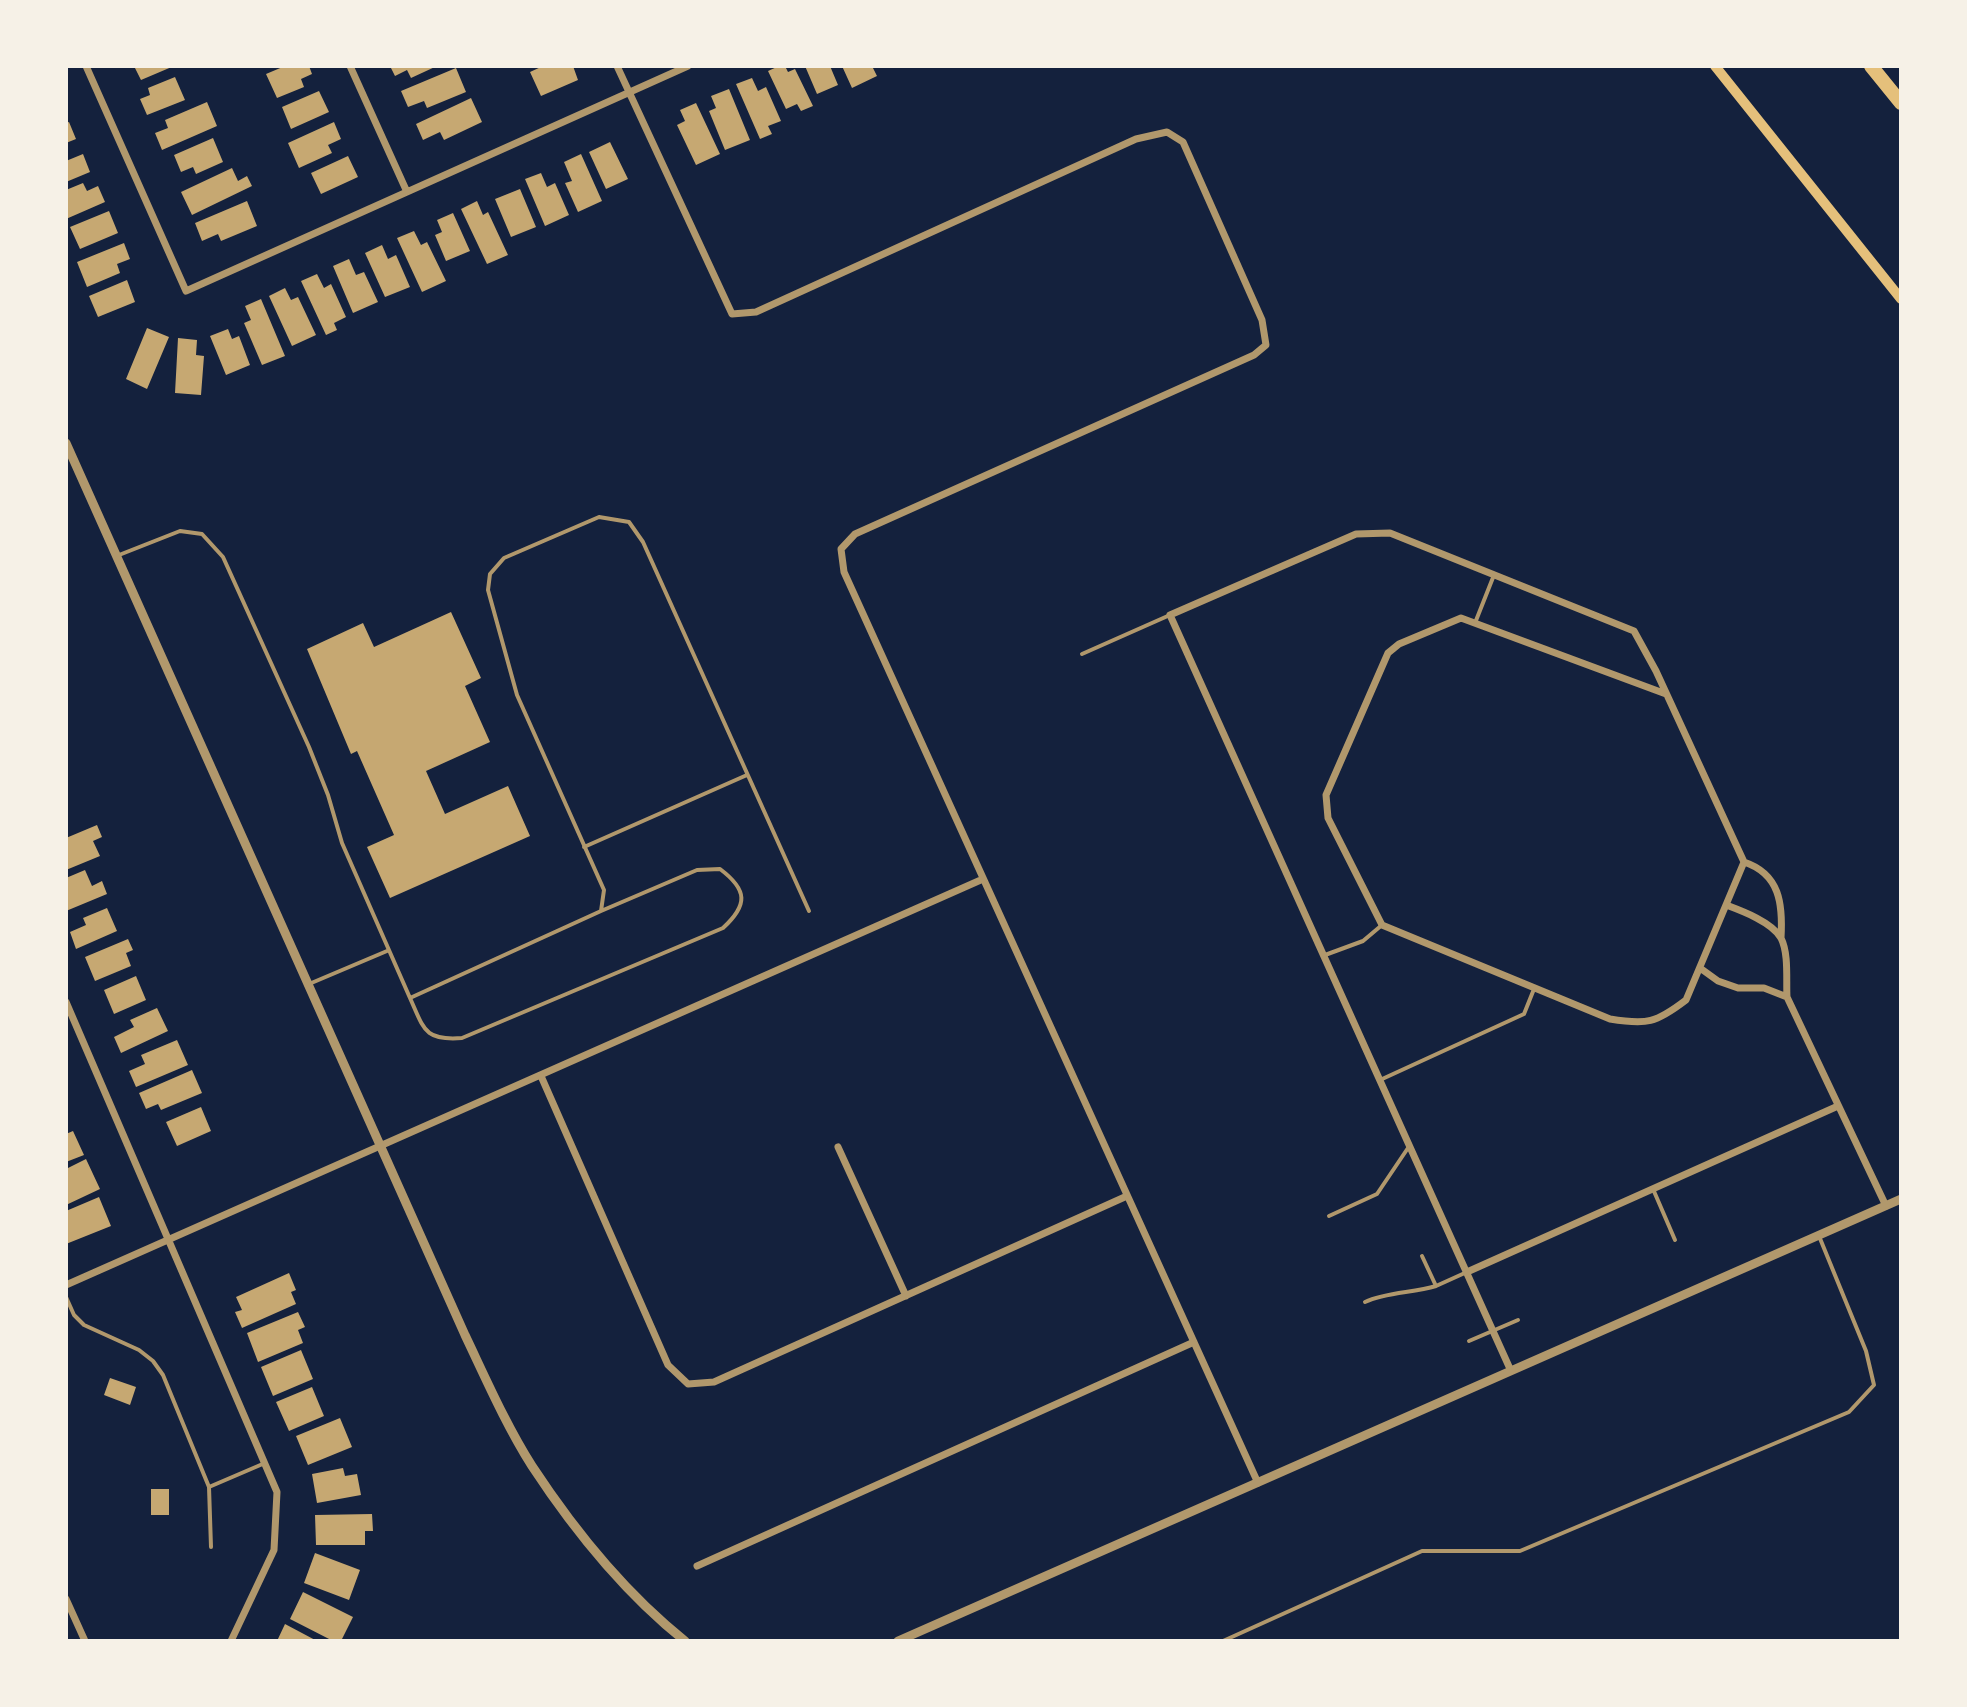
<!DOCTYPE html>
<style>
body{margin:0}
#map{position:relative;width:1967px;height:1707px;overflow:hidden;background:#14213d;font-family:"PT Serif",serif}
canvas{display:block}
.frame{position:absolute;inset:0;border:68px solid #f6f1e7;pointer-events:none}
</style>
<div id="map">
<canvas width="1967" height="1707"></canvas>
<div class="frame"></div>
</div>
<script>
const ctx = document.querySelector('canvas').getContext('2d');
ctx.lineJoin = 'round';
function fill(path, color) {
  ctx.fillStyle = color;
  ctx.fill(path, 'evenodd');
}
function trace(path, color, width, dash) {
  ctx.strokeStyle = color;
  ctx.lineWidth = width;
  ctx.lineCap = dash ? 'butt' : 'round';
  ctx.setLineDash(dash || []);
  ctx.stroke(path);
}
fill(new Path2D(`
 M134 66H174L141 80Z
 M285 66H309L312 74 301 79 304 87 277 98 266 74Z
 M390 66H437L411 78 407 70 395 76Z
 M543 66H573L578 80 541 96 530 72Z
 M779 66H785L788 72 795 69 813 106 801 111 797 104 786 109 768 71Z
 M805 66H830L838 85 817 94Z
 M842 66H872L877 76 852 88Z
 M456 68 466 92 427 108 424 101 408 107 401 91Z
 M175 77 185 100 147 115 140 99 150 95 148 88Z
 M752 78 758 91 766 87 781 121 768 126 772 134 760 139 736 84Z
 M729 89 750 140 725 150 709 111 716 108 711 96Z
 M319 91 329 112 291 129 282 107Z
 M471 98 482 122 444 140 440 132 423 140 416 124Z
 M207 102 217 126 162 150 155 133 168 128 165 120Z
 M696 103 720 154 696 165 677 125 685 121 680 110Z
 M69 122 76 139 66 143V123Z
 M334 122 341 139 328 145 332 153 299 168 288 143Z
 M213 138 223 162 196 174 193 167 181 172 174 155Z
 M610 142 628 179 606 189 589 152Z
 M83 154 90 172 66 182V161Z
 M581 154 602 201 578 212 565 183 572 181 564 162Z
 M348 156 358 177 321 194 311 173Z
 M232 168 238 181 247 176 252 186 192 215 181 192Z
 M541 173 547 187 555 183 569 215 545 226 525 179Z
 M83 183 87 191 98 186 105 202 66 219V190Z
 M520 189 536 227 511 237 495 199Z
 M247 201 257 226 221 241 218 234 202 241 195 223Z
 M477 201 483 215 488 212 508 255 487 264 461 209Z
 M109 211 118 233 80 249 70 227Z
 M453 213 470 251 446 261 435 235 442 232 437 220Z
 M414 231 421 245 427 242 446 281 422 292 397 238Z
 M124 243 130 259 117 264 120 273 87 287 77 262Z
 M382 245 388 259 396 255 410 287 385 297 365 253Z
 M349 259 356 275 364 272 378 302 353 313 333 266Z
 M317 274 324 288 331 284 346 317 334 323 337 330 326 335 301 281Z
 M127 280 135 302 98 317 89 296Z
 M285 288 291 300 298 297 316 335 292 346 269 296Z
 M261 299 285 356 262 365 244 323 251 320 245 306Z
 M147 328 169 337 147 389 126 379Z
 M228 329 232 339 239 336 250 365 226 375 210 336Z
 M178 338 197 340 196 355 204 356 201 395 175 393Z
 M451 612 481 678 465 686 490 742 426 771 445 814 508 786 530 836 390 898 367 847 394 835 357 751 351 754 307 649 363 623 374 647Z
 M97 825 102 837 93 841 100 856 66 870V838Z
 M85 870 92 886 102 881 107 894 66 911V878Z
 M107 908 117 931 76 949 70 932 86 925 83 918Z
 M128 939 133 950 126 953 131 966 95 981 85 957Z
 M136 976 146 1000 114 1014 104 990Z
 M157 1008 168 1031 121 1053 114 1037 134 1027 130 1020Z
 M177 1040 188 1065 136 1087 129 1071 145 1064 141 1055Z
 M192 1070 202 1093 161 1110 158 1104 146 1109 139 1093Z
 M201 1107 211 1131 177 1146 166 1122Z
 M73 1131 84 1155 66 1162V1134Z
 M86 1159 100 1189 66 1205V1169Z
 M99 1197 111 1226 66 1244V1211Z
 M289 1273 296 1290 291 1292 296 1304 242 1328 235 1312 242 1310 236 1297Z
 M298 1312 305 1327 298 1330 303 1343 258 1362 247 1333Z
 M301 1350 313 1379 273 1396 261 1367Z
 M110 1378 136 1387 130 1405 104 1395Z
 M312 1387 324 1416 289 1431 276 1402Z
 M340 1418 352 1447 308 1465 296 1436Z
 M343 1468 345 1476 357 1474 361 1495 317 1503 312 1474Z
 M151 1489H169V1515H151Z
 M372 1514 373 1531H365V1545H316L315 1515Z
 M315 1553 360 1570 349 1600 304 1583Z
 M303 1592 353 1617 341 1641H333L290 1619Z
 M285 1624 317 1641H277Z`), '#c6a872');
trace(new Path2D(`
 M119 555 180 531 202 534 223 557 309 747 328 795 342 843 410 998 601 911 604 890 517 695 488 590 490 574 504 558 599 517 629 522 643 542 809 911
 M1475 623 1494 575
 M1082 654 1170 615
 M584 847 747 775
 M1325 955 1363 941 1382 925
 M309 984 387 951
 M410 998C424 1029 424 1041 462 1038L723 928C748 905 748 890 720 869L697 870 601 911
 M1380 1080 1524 1014 1534 989
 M1653 1189 1675 1240
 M1329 1216 1377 1194 1408 1148
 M1422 1256 1436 1286 1467 1272
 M66 1297 74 1315 84 1325 139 1350 153 1361 163 1375 209 1487 211 1547
 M1365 1302C1386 1292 1413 1293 1436 1286
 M1469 1341 1518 1320
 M209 1487 265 1463
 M1223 1641 1422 1551H1520L1849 1412 1874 1385 1866 1351 1819 1236`), '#b1986c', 4);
trace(new Path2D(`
 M86 66 186 291 688 66
 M350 66 407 192
 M617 66 732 314 756 312 1136 139 1167 132 1183 142 1262 320 1266 345 1254 355 855 534 841 549 844 572 1258 1483
 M1744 862C1780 874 1783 904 1781 938
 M1726 905C1742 911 1772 922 1781 938 1789 954 1786 980 1787 997
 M1700 968 1718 981 1738 988H1764L1787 997 1886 1206
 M66 1002 277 1492 274 1550 231 1641
 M541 1076 668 1365 688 1384 714 1382 1127 1196
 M838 1147 906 1296
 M1467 1272 1838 1106
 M66 1285 983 879
 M1511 1371 1170 615 1356 534 1390 533 1634 631 1656 671 1744 862 1686 1000C1656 1023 1647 1025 1610 1019L1382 925 1328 818 1326 795 1388 653 1399 644 1461 618 1666 694
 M697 1566 1194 1342
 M66 1599 85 1641`), '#b1986c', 7);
trace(new Path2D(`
 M66 443 465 1335C486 1379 506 1425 532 1466 574 1530 625 1593 685 1641
 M898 1641 1901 1199`), '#b1986c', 9);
trace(new Path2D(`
 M1715 66 1901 299`), '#e5c07b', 10);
trace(new Path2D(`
 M1871 66 1901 103`), '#e5c07b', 14);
</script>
